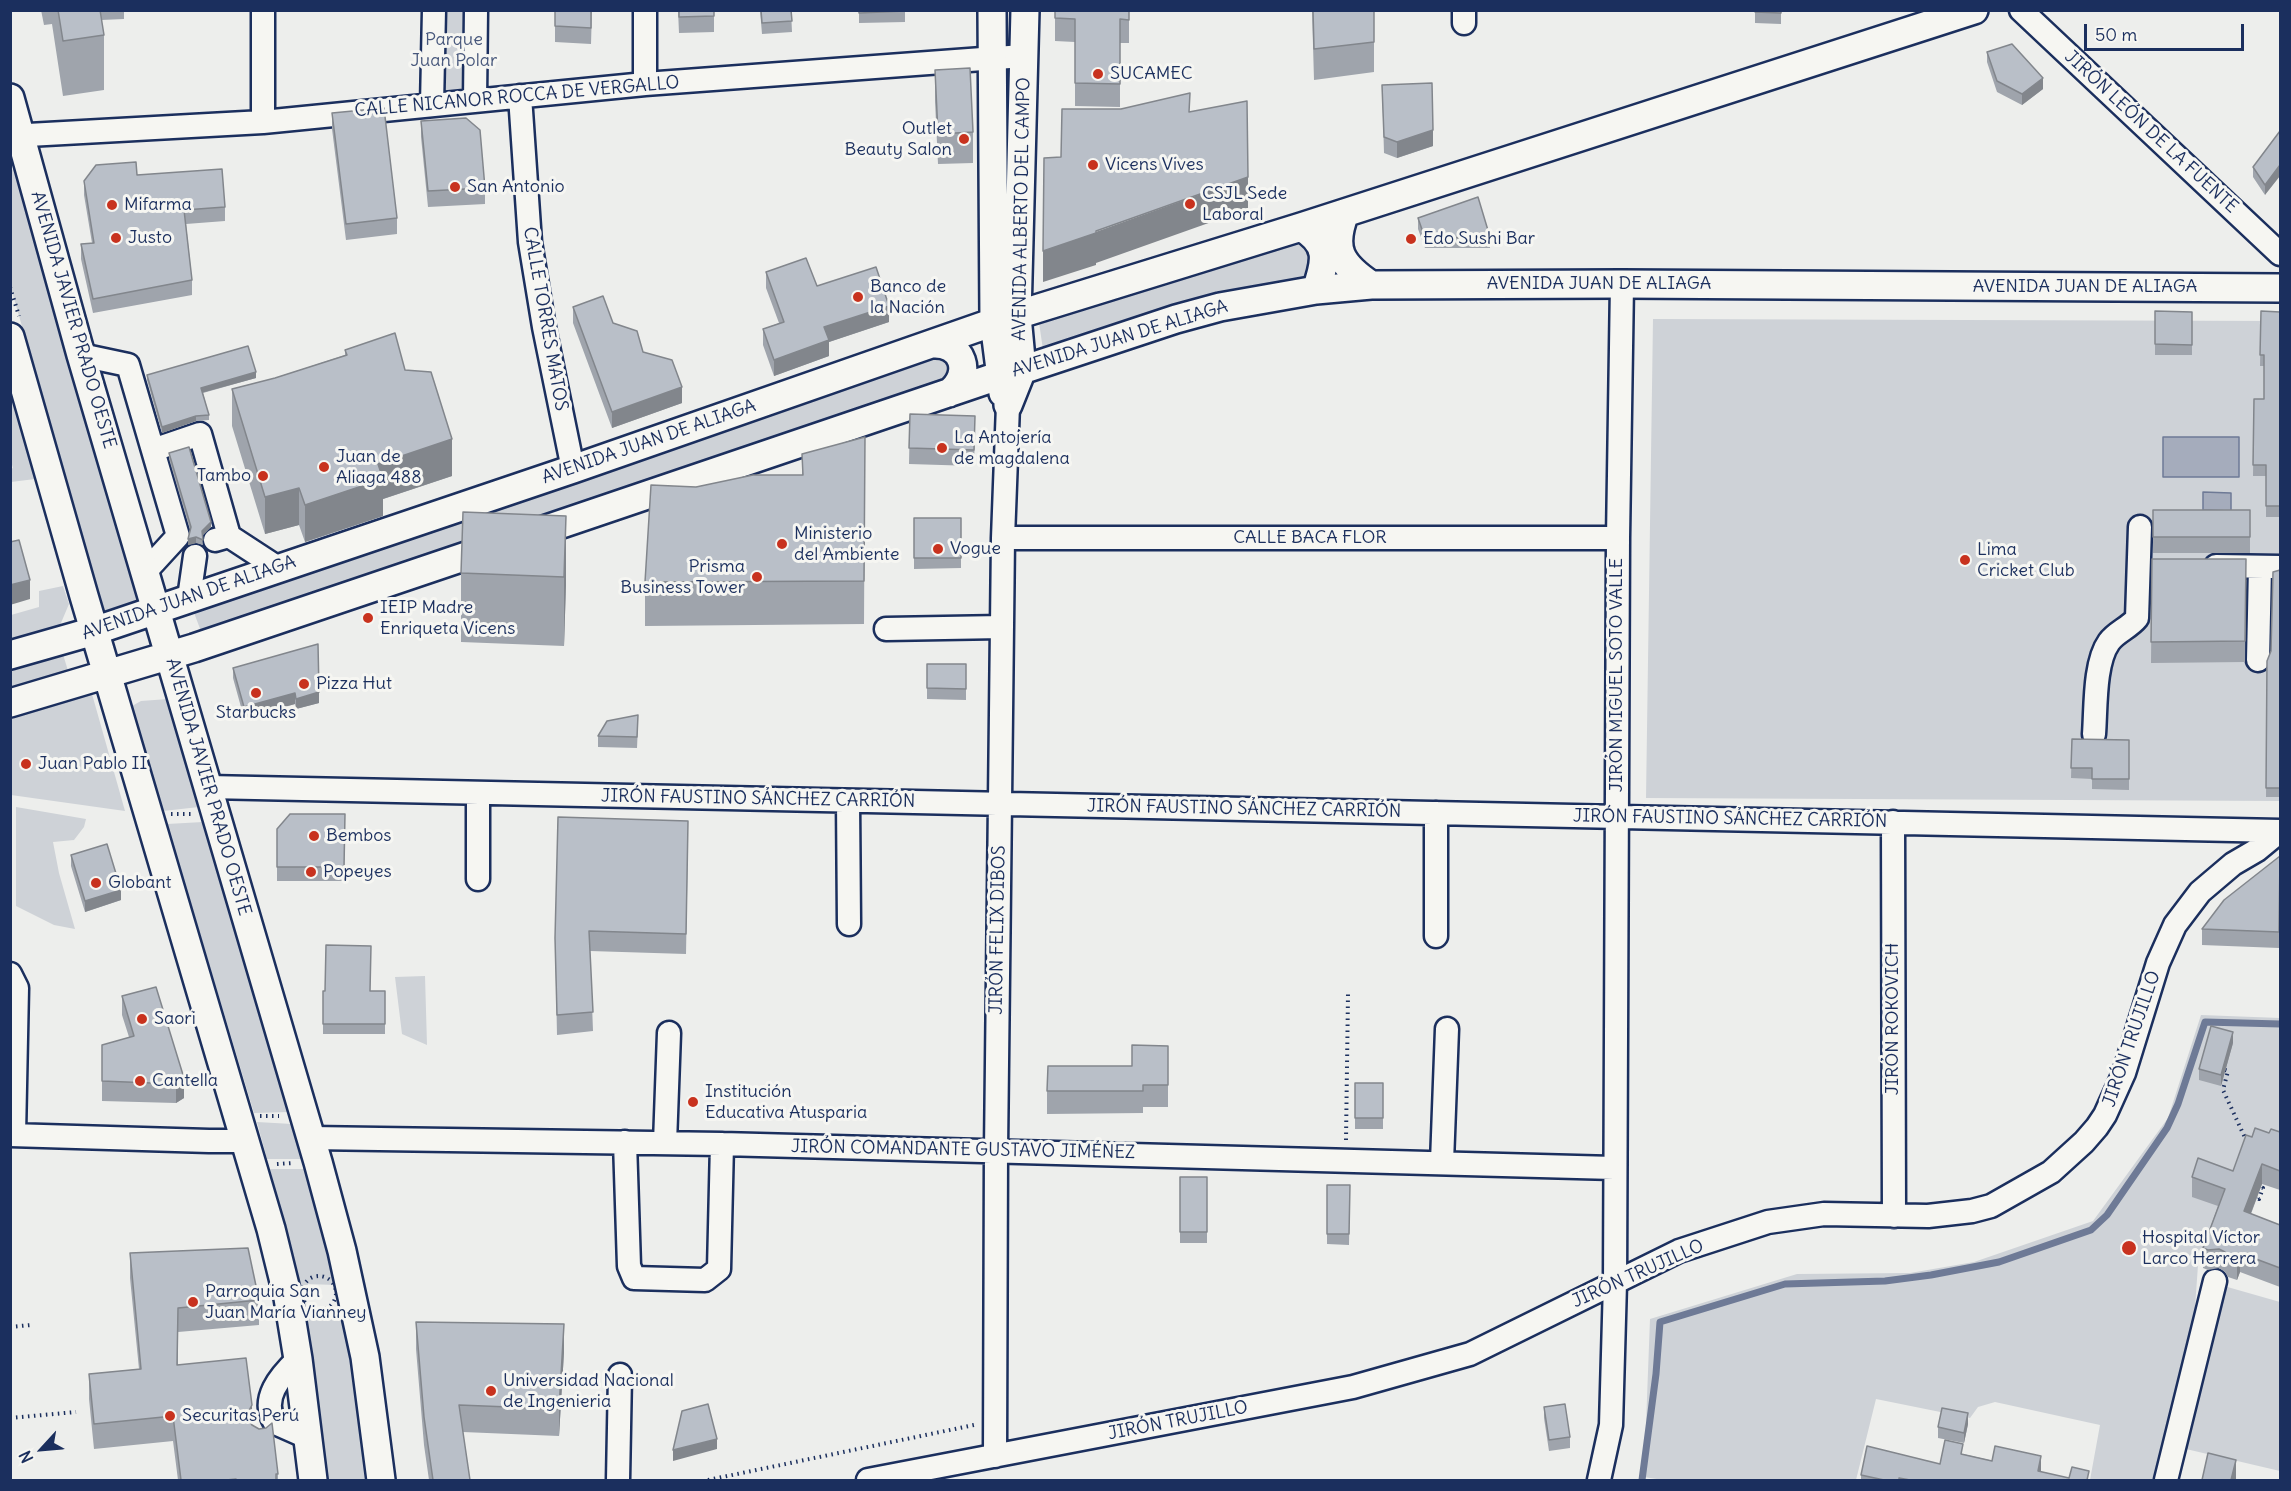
<!DOCTYPE html>
<meta charset="utf-8">
<style>
body{margin:0}
#map{position:relative;width:2291px;height:1491px;overflow:hidden;background:#edeeec;font-family:Delius,sans-serif}
canvas{display:block}
.frame{position:absolute;inset:0;border:12px solid #1b2f5e;pointer-events:none}
.north{position:absolute;left:12px;top:1419px;width:60px;height:60px;-webkit-text-stroke:4px #f6f6f2;paint-order:stroke;rotate:244deg;font-size:16px;font-weight:700;line-height:24px;text-align:center;color:#1b2f5e}
.north::after{content:'';display:block;margin:auto;width:21px;height:27px;background:#1b2f5e;clip-path:polygon(50% 0,100% 100%,50% 72%,0 100%)}
.scale{position:absolute;left:2084px;top:24px;width:160px;height:27px;box-sizing:border-box;border:3px solid #1b2f5e;border-top:0;padding-left:8px;font-size:18px;line-height:21px;white-space:nowrap;color:#1b2f5e;-webkit-text-stroke:4px #f6f6f2;paint-order:stroke}
</style>
<div id="map">
<canvas width="2291" height="1491"></canvas>
<div class="frame"></div>
<div class="north">N</div>
<div class="scale">50 m</div>
</div>
<script>
const ctx = document.querySelector('canvas').getContext('2d');
ctx.lineJoin = 'round';
function fill(path, color) {
  ctx.fillStyle = color;
  ctx.fill(path, 'evenodd');
}
function trace(path, color, width, dash) {
  ctx.strokeStyle = color;
  ctx.lineWidth = width;
  ctx.lineCap = dash ? 'butt' : 'round';
  ctx.setLineDash(dash || []);
  ctx.stroke(path);
}
function write(font, color, halo, rows, align = 'center') {
  ctx.font = font + ' Delius,sans-serif';
  ctx.lineWidth = 6;
  ctx.setLineDash([]);
  ctx.textBaseline = 'middle';
  ctx.strokeStyle = halo;
  ctx.fillStyle = color;
  for (const [text, x, y, turn = 0] of rows) {
    ctx.save();
    ctx.translate(x, y);
    ctx.rotate((+turn || 0) * Math.PI / 180);
    ctx.textAlign = isNaN(turn) ? turn : align;
    if (halo) ctx.strokeText(text, 0, 0);
    ctx.fillText(text, 0, 0);
    ctx.restore();
  }
}
fill(new Path2D(`
 M434 11H476L475 90 432 97Z
 M18 168 156 609 108 626 11 288V170Z
 M1345 213 1351 272 1045 363 1037 309Z
 M1653 319 2280 321V801L1646 798Z
 M963 338 974 382 202 634 193 610Z
 M11 393 35 479 11 482V469L13 468 10 458Z
 M63 586 69 604 58 630 11 641V615L39 607V591Z
 M62 651 69 674 11 689V666Z
 M92 694 125 811 11 795V718Z
 M168 699 199 807 163 811 132 706 141 701Z
 M16 807 86 819 84 827 74 840 53 842 59 873 75 929 54 925 16 906Z
 M203 822 288 1112 254 1113 167 824Z
 M425 976 427 1045 402 1034 395 977Z
 M2201 1015 2280 1018V1134L2265 1144 2245 1137 2198 1265 2194 1322 2157 1480H2090L2100 1425 1995 1402 1978 1407 1970 1418 1876 1399 1856 1480H1663L1644 1477 1650 1319 1797 1274 1910 1273 1974 1262 2093 1221 2168 1118Z
 M257 1122 292 1124 302 1159H267Z
 M270 1169H305L335 1285 308 1284 302 1296Z
 M2224 1286 2280 1302V1471L2186 1449Z
 M341 1311 357 1390 368 1480H322L302 1315Z`), '#ced2d7');
const water = new Path2D(`
 M2163 437H2239V477H2163Z
 M2203 492 2231 493V511L2203 510Z`);
fill(water, '#a5acbc');
trace(water, '#6e7a96', 1.5);
trace(new Path2D(`
 M1642 1480 1656 1374 1660 1322 1785 1284 1885 1281 1931 1275 1999 1262 2091 1230 2107 1215 2167 1128 2178 1104 2205 1022 2280 1024`), '#6e7a96', 7);
const minor = new Path2D(`
 M2021 10 2280 254
 M1464 23V10
 M645 84V10
 M520 96 530 242 544 327 573 469
 M475 100 476 10
 M432 105 434 10
 M263 122V10
 M10 136 263 122 645 84 1023 56
 M81 355 128 365 178 536 145 572
 M153 450 200 434 229 536
 M1003 538H1618
 M215 540 229 536 278 568
 M2216 566 2280 567
 M189 598 195 556
 M886 629 1002 627
 M2258 660 2260 567
 M2094 734C2096 708 2094 663 2109 642 2116 632 2129 628 2137 618L2140 527
 M208 787 2280 831
 M848 801 849 924
 M1893 822 1894 1216
 M478 879V793
 M1436 936V813
 M10 974 17 988 14 1135
 M10 1135 209 1141H244
 M311 1138 722 1144 1614 1168
 M625 1142 629 1266 634 1278 705 1280 719 1269 722 1144
 M665 1143 669 1033
 M1442 1162 1447 1029
 M298 1359C280 1376 260 1399 275 1423L309 1438
 M995 1456 996 1150 1003 538 1008 405
 M618 1480 620 1375
 M868 1480 1353 1387 1470 1354 1679 1251 1768 1222 1824 1214 1928 1216 1972 1211 1991 1206 2051 1172 2084 1142 2097 1127 2105 1115 2124 1073 2158 963 2175 925 2200 892 2233 864 2257 850 2280 831
 M1599 1480 1611 1425 1615 1283 1618 538 1622 284
 M2166 1480 2215 1281`);
const major = new Path2D(`
 M992 10 994 322 1003 393
 M10 98 81 355 318 1162 342 1251 365 1357 381 1480
 M1345 213C1331 249 1340 264 1371 285
 M1301 227C1330 244 1326 261 1316 290
 M10 337 84 596 271 1229 288 1298 298 1359 313 1480
 M932 344C963 342 974 374 949 393
 M1008 405 1022 370 1017 316 1025 10
 M532 534 1001 375 1022 370 1176 319 1220 307 1316 290 1371 285 1622 284 2280 288
 M10 655 94 631 573 469 994 322 1301 227 1974 10
 M10 703 194 648 496 546`);
trace(minor, '#1b2f5e', 27);
trace(major, '#1b2f5e', 32);
trace(new Path2D(`
 M10 287 19 316
 M171 814H191
 M2225 1070 2228 1071 2223 1090 2247 1142
 M260 1116H279
 M1346 1140 1348 994
 M277 1164 293 1163
 M2253 1196 2259 1199 2263 1188 2260 1187
 M302 1293a17 17 0 1 1 34 0a17 17 0 1 1-34 0Z
 M10 1327 31 1325
 M10 1418 76 1412
 M708 1480 974 1425`), '#1b2f5e', 4, [1.5, 4.5]);
trace(minor, '#f6f6f2', 22);
trace(major, '#f6f6f2', 27);
fill(new Path2D(`
 M41 10H124V19L101 20 104 35V90L63 96 52 24 44 25Z
 M555 10H592L591 44 555 42Z
 M678 10H714V32L679 33Z
 M760 10H791L792 32 762 34Z
 M859 10H905V22L859 23Z
 M1055 10H1129V43H1120V107L1075 106V42L1055 41Z
 M1312 10H1374V72L1314 80Z
 M1755 10H1781V24L1755 23Z
 M1987 52 2043 89 2022 105 1997 92 1987 62Z
 M935 70 973 132V163L938 164 935 101Z
 M1382 85 1433 146 1397 158 1384 153Z
 M332 113 397 218V234L346 240 332 129Z
 M421 121 485 188V204L428 207 421 137Z
 M2280 131 2265 195 2253 177V167Z
 M137 175 225 207V221L186 224 192 280V295L93 313 81 259V244L92 243 84 195V181Z
 M1418 218 1490 237V248H1425L1418 229Z
 M766 272 817 286 889 322 829 342V356L774 376 763 345V329L779 323 766 288Z
 M573 307 613 323 643 352 682 403 612 428 573 323Z
 M2155 311 2192 312V355H2155Z
 M2261 311 2280 312V517H2266V476H2253L2254 399H2264V366H2260Z
 M345 350 405 370 452 476 383 499V516L305 542 299 525 265 534 232 426V389L275 378 345 355Z
 M147 375 256 378 203 393 209 415V420L196 421 162 433 147 380Z
 M910 414 975 432 974 466 909 464Z
 M865 437 864 624 645 626V582L696 487 802 475V454Z
 M169 453 211 527 202 536 203 545 196 543 188 545 190 530 169 459Z
 M2153 510H2250V553H2153Z
 M566 516V584L564 646 461 642V573Z
 M914 518H961V568L914 569Z
 M2152 559H2246L2245 662 2151 663Z
 M2280 570V797H2266L2267 661 2271 651Z
 M927 664H966V700L927 699Z
 M233 668 319 703 296 709 295 704 244 718 233 678Z
 M638 725 637 748 598 747V736Z
 M2072 739 2129 740V790L2092 789V779L2071 778Z
 M345 814 344 881H277V829Z
 M688 841 686 954 590 951 593 1031 557 1035 555 938Z
 M71 855 121 900 85 912 71 866Z
 M2280 856 2279 948 2202 945V929Z
 M156 987 184 1098 176 1103 102 1101V1081L129 1037 122 1015V996Z
 M323 991H385V1034H323Z
 M2233 1043 2221 1086 2199 1080V1069Z
 M1168 1046V1107H1143V1113L1047 1114V1091L1132 1066Z
 M1355 1083H1383V1129H1355Z
 M2280 1132V1190L2262 1184 2251 1214 2280 1225V1287L2240 1272 2237 1280 2228 1277 2225 1272 2219 1268 2208 1270 2203 1268V1248L2218 1206 2192 1197V1177L2233 1171 2252 1137 2269 1133Z
 M1180 1177H1207V1243H1180Z
 M1327 1185H1350L1349 1245 1327 1244Z
 M130 1253 259 1300V1325L178 1332V1365L252 1425 278 1474V1480H178L173 1441 94 1449 89 1399V1374L139 1369 130 1278Z
 M416 1322 564 1352 559 1436 463 1432 470 1480H429L424 1445 416 1349Z
 M1544 1407 1570 1437V1448L1549 1451 1544 1418Z
 M1968 1424 1964 1443 1938 1438V1427Z
 M1963 1454 2069 1478 2089 1480H1861V1475L1940 1464Z`), '#9fa4ac');
fill(new Path2D(`
 M2043 78V89L2022 105V94Z
 M1433 130V146L1397 158V142Z
 M2280 165V176L2265 195V185Z
 M1248 177V209L1096 263V265L1043 282V251Z
 M889 306V322L829 342V356L774 376V360L824 327Z
 M256 372V378L201 393V388Z
 M682 387V403L612 428V412Z
 M196 416V421L162 433V427Z
 M452 439V476L383 499V516L305 542V505L378 464Z
 M299 488V525L265 534V497Z
 M566 516V584L564 646V577Z
 M211 522V527L202 536V531Z
 M196 537V543L188 545V539Z
 M30 580V599L10 605V585Z
 M319 692V703L296 709V699Z
 M295 693V704L244 718V707Z
 M121 890V900L85 912V901Z
 M2233 1032V1043L2221 1086V1075Z
 M184 1078V1098L176 1103V1084Z
 M2262 1164V1184L2244 1231V1211Z
 M2240 1253V1272L2237 1280V1261Z
 M564 1324V1352L559 1436V1409Z
 M252 1405V1430L248 1437V1412Z
 M1968 1413V1424L1964 1443V1433Z
 M717 1439V1449L673 1461V1450Z
 M2041 1456V1476L2038 1471Z
 M2236 1460V1480H2231Z`), '#82868c');
const building = new Path2D(`
 M58 10H100L104 35 63 41Z
 M555 10H591V28L555 26Z
 M679 10H714V16L679 17Z
 M761 10H791L792 21 762 23Z
 M859 10H905V11L859 13Z
 M1055 10H1129V20L1120 19V84L1075 83V19L1055 18Z
 M1313 10H1374V42L1314 49Z
 M1755 10H1781V13L1755 12Z
 M2012 44 2043 78 2022 94 1997 81 1987 52Z
 M970 68 973 132 938 134 935 70Z
 M1432 83 1433 130 1397 142 1384 137 1382 85Z
 M1190 93 1189 112 1247 101 1248 177 1096 231V233L1043 251 1044 158 1061 157 1062 109H1121Z
 M384 108 397 218 346 224 332 113Z
 M466 118 480 130 485 188 428 191 421 121Z
 M2280 131V165L2265 185 2253 167Z
 M136 162 137 175 222 169 225 207 184 210 192 280 93 299 81 244 94 243 84 181 96 165Z
 M1478 197 1490 237 1425 238 1418 218Z
 M806 258 817 286 876 267 889 306 824 327 829 340 774 360 763 329 784 322 766 272Z
 M603 296 613 323 637 331 643 352 672 360 682 387 612 412 573 307Z
 M2155 311 2192 312V345L2155 344Z
 M2261 311 2280 312V506H2266V465H2253L2254 399H2264V355H2260Z
 M395 333 405 370 431 372 452 439 378 464 383 479 305 505 299 488 265 497 232 389 275 378 347 355 345 350Z
 M248 346 256 372 201 388 209 415 196 416 162 427 147 375Z
 M910 414 975 416 974 450 909 448Z
 M865 437 864 581 645 582 651 485 696 487 753 475H803L802 454Z
 M189 447 211 522 202 531 203 540 196 537 188 539 191 527 169 453Z
 M2153 510H2250V537H2153Z
 M463 512 566 516 564 577 461 573Z
 M914 518H961V558H914Z
 M19 540 30 580 10 585V542Z
 M2152 559H2246L2245 641 2151 642Z
 M2280 570V788H2266L2267 661 2271 651 2273 572Z
 M318 644 319 692 296 699 295 693 244 707 233 668Z
 M927 664H966V689L927 688Z
 M638 715 637 737 598 736 607 721Z
 M2072 739 2129 740V779H2092V768H2071Z
 M290 814H345L344 867H277V829Z
 M558 817 688 821 686 934 589 931 593 1012 557 1015 555 938Z
 M107 844 121 890 85 901 71 855Z
 M2280 856 2279 932 2202 929 2224 900Z
 M326 945 371 946 370 991H385V1024H323V991H325Z
 M156 987 184 1078 176 1084 102 1081V1045L134 1036 122 996Z
 M2211 1026 2233 1032 2221 1075 2199 1069Z
 M1132 1045 1168 1046V1085H1143V1091H1047L1048 1066H1132Z
 M1355 1083H1383V1118H1355Z
 M2255 1128 2269 1133 2271 1129 2280 1132V1171L2262 1164 2244 1211 2280 1225V1268L2240 1253 2237 1261 2228 1258 2225 1252 2219 1249 2208 1250 2203 1248 2225 1189 2192 1177 2198 1158 2233 1171 2246 1135 2252 1137Z
 M1180 1177H1207V1232H1180Z
 M1327 1185H1350L1349 1234H1327Z
 M248 1248 259 1300 178 1308 177 1365 246 1358 252 1405 248 1412V1419L252 1425 259 1429 266 1428 272 1423 278 1474H276V1480H236V1479L226 1480H181L173 1416 94 1424 89 1374 141 1369 130 1253Z
 M416 1322 564 1324 559 1409 459 1405 470 1480H433L424 1417Z
 M708 1404 717 1439 673 1450 682 1411Z
 M1565 1404 1570 1437 1549 1440 1544 1407Z
 M1942 1408 1968 1413 1964 1433 1938 1427Z
 M1945 1440 1963 1444 1961 1454 1992 1461 1995 1446 2041 1456 2038 1471 2069 1478 2072 1467 2089 1471 2087 1480H1910L1899 1478V1480H1884L1861 1475 1867 1446 1940 1464Z
 M2208 1453 2236 1460 2231 1480H2202Z`);
fill(building, '#b9bfc8');
trace(building, '#82868c', 1.5);
for (const [x, y, r, color] of [
 [1098,74,6,"#c8321e"],
 [964,139,6,"#c8321e"],
 [1093,165,6,"#c8321e"],
 [455,187,6,"#c8321e"],
 [1190,204,6,"#c8321e"],
 [112,205,6,"#c8321e"],
 [116,238,6,"#c8321e"],
 [1411,239,6,"#c8321e"],
 [858,297,6,"#c8321e"],
 [942,448,6,"#c8321e"],
 [324,467,6,"#c8321e"],
 [263,476,6,"#c8321e"],
 [782,544,6,"#c8321e"],
 [938,549,6,"#c8321e"],
 [1965,560,6,"#c8321e"],
 [757,577,6,"#c8321e"],
 [368,618,6,"#c8321e"],
 [304,684,6,"#c8321e"],
 [256,693,6,"#c8321e"],
 [26,764,6,"#c8321e"],
 [314,836,6,"#c8321e"],
 [311,872,6,"#c8321e"],
 [96,883,6,"#c8321e"],
 [142,1019,6,"#c8321e"],
 [140,1081,6,"#c8321e"],
 [693,1102,6,"#c8321e"],
 [2129,1248,8,"#c8321e"],
 [193,1302,6,"#c8321e"],
 [491,1391,6,"#c8321e"],
 [170,1416,6,"#c8321e"]
]) {
  const dot = new Path2D();
  dot.arc(x, y, r, 0, 2 * Math.PI);
  ctx.fillStyle = color;
  ctx.fill(dot);
  trace(dot, '#f6f6f2', 2);
}
write('18px', '#48587c', '#f6f6f2', [
 ["Parque",454,40],
 ["Juan Polar",454,61]
]);
write('18px', '#1b2f5e', '#f6f6f2', [
 ["SUCAMEC",1110,74],
 ["Outlet",952,129,"right"],
 ["Beauty Salon",952,150,"right"],
 ["Vicens Vives",1105,165],
 ["San Antonio",467,187],
 ["CSJL Sede",1202,194],
 ["Laboral",1202,215],
 ["Mifarma",124,205],
 ["Justo",128,238],
 ["Edo Sushi Bar",1423,239],
 ["Banco de",870,287],
 ["la Nación",870,308],
 ["La Antojería",954,438],
 ["de magdalena",954,459],
 ["Juan de",336,457],
 ["Aliaga 488",336,478],
 ["Tambo",251,476,"right"],
 ["Ministerio",794,534],
 ["del Ambiente",794,555],
 ["Vogue",950,549],
 ["Lima",1977,550],
 ["Cricket Club",1977,571],
 ["Prisma",745,567,"right"],
 ["Business Tower",745,588,"right"],
 ["IEIP Madre",380,608],
 ["Enriqueta Vicens",380,629],
 ["Pizza Hut",316,684],
 ["Starbucks",256,713,"center"],
 ["Juan Pablo II",38,764],
 ["Bembos",326,836],
 ["Popeyes",323,872],
 ["Globant",108,883],
 ["Saori",154,1019],
 ["Cantella",152,1081],
 ["Institución",705,1092],
 ["Educativa Atusparia",705,1113],
 ["Hospital Víctor",2142,1238],
 ["Larco Herrera",2142,1259],
 ["Parroquia San",205,1292],
 ["Juan María Vianney",205,1313],
 ["Universidad Nacional",503,1381],
 ["de Ingenieria",503,1402],
 ["Securitas Perú",182,1416]
], 'left');
write('18px', '#1b2f5e', '#f6f6f2', [
 ["CALLE NICANOR ROCCA DE VERGALLO",517,97,-5],
 ["JIRÓN LEÓN DE LA FUENTE",2151,132,43],
 ["AVENIDA ALBERTO DEL CAMPO",1022,209,-89],
 ["AVENIDA JUAN DE ALIAGA",1599,284],
 ["AVENIDA JUAN DE ALIAGA",2085,287],
 ["CALLE TORRES MATOS",545,319,80],
 ["AVENIDA JAVIER PRADO OESTE",73,320,74],
 ["AVENIDA JUAN DE ALIAGA",1120,339,-17],
 ["AVENIDA JUAN DE ALIAGA",649,442,-19],
 ["CALLE BACA FLOR",1310,538],
 ["AVENIDA JUAN DE ALIAGA",189,598,-19],
 ["JIRÓN MIGUEL SOTO VALLE",1617,675,-90],
 ["AVENIDA JAVIER PRADO OESTE",208,787,74],
 ["JIRÓN FAUSTINO SÁNCHEZ CARRIÓN",758,799,1],
 ["JIRÓN FAUSTINO SÁNCHEZ CARRIÓN",1244,809,1],
 ["JIRÓN FAUSTINO SÁNCHEZ CARRIÓN",1730,819,1],
 ["JIRÓN FELIX DIBOS",998,930,-89],
 ["JIRÓN ROKOVICH",1893,1019,-90],
 ["JIRÓN TRUJILLO",2132,1039,-71],
 ["JIRÓN COMANDANTE GUSTAVO JIMÉNEZ",963,1150,1],
 ["JIRÓN TRUJILLO",1638,1274,-24],
 ["JIRÓN TRUJILLO",1178,1421,-11]
]);
</script>
